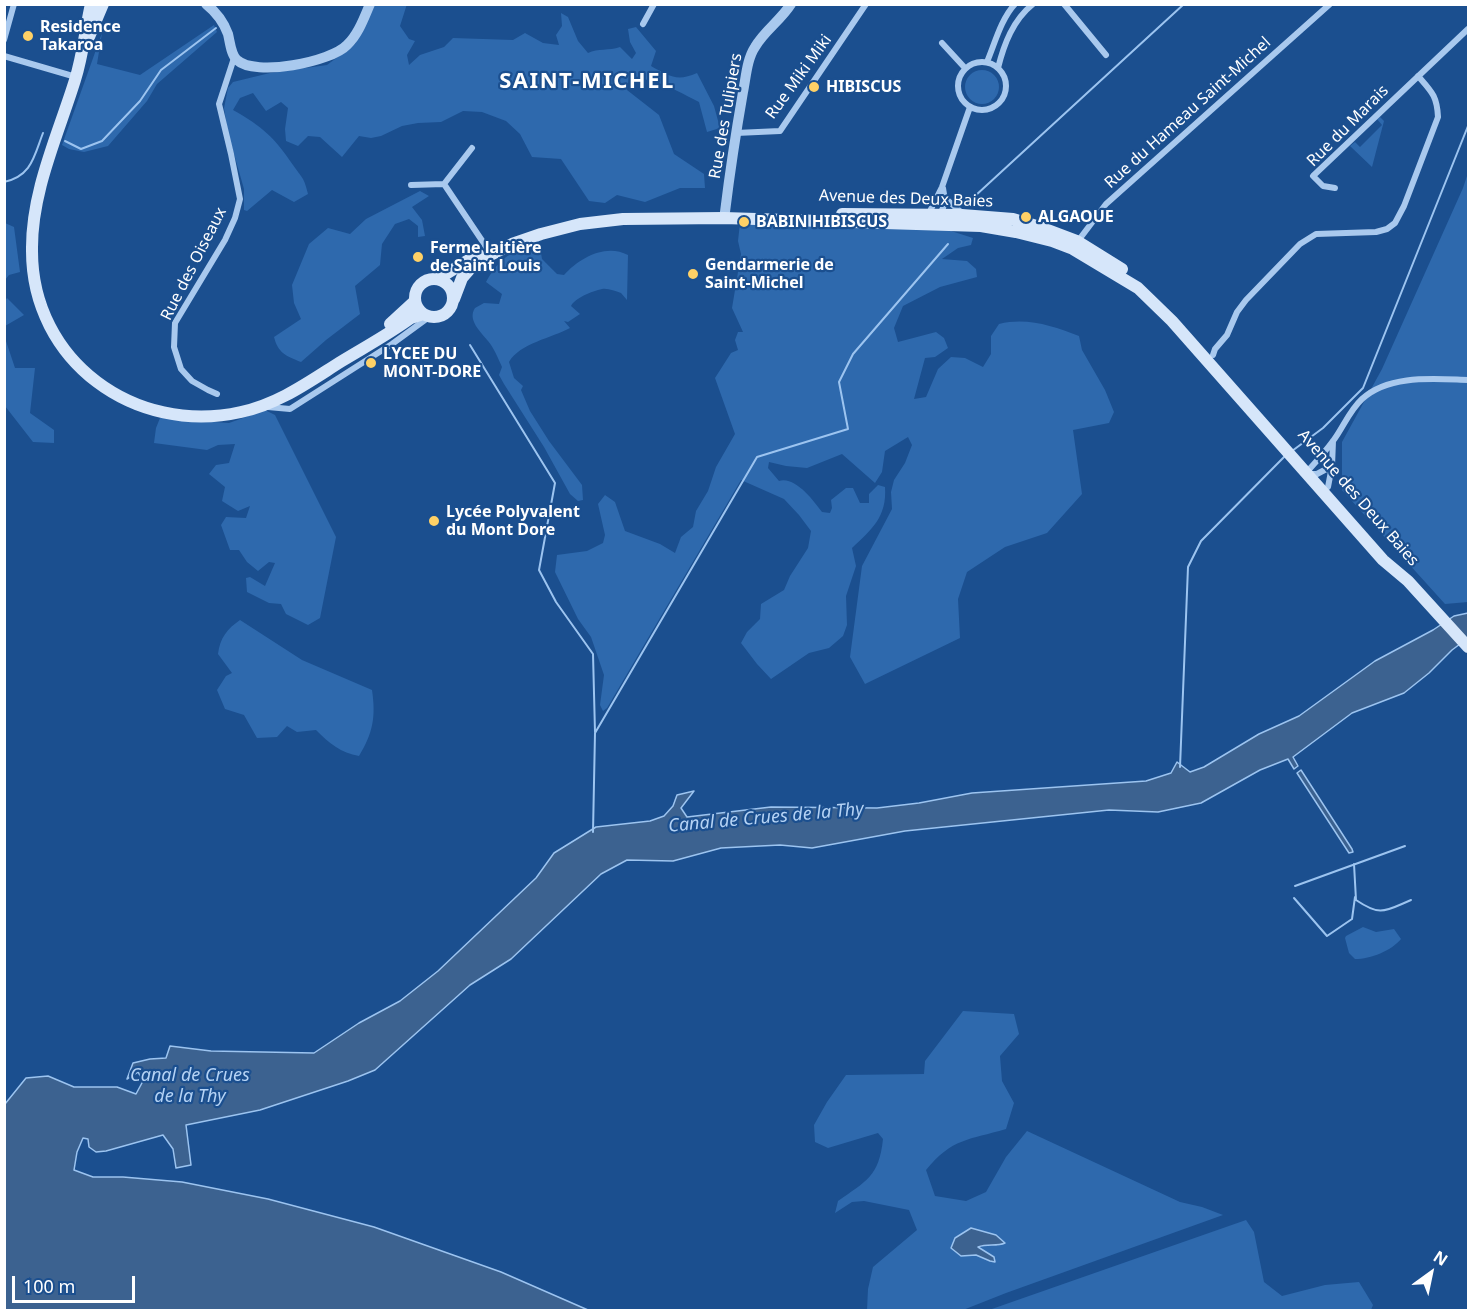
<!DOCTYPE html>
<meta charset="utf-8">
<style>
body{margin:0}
#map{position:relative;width:1473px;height:1315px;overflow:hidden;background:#1b4f8f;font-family:"Noto Sans",sans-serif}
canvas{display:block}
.frame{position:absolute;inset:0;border:6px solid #fff;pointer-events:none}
.north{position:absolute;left:1401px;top:1243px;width:60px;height:60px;-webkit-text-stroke:4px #1b4f8f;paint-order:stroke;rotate:33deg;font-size:16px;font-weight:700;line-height:24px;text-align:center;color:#fff}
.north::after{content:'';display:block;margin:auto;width:21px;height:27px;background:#fff;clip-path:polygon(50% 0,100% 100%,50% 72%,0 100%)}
.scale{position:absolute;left:12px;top:1276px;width:123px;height:27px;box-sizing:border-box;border:3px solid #fff;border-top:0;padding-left:8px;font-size:18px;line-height:21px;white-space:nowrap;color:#fff;-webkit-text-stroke:4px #1b4f8f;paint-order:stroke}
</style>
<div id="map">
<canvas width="1473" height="1315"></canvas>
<div class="frame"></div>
<div class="north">N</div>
<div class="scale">100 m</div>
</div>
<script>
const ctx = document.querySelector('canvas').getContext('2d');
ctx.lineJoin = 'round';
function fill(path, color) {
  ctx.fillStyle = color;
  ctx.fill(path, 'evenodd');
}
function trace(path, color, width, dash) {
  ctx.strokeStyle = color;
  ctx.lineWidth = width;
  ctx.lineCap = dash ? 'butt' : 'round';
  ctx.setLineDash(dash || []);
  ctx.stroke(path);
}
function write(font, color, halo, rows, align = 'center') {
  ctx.font = font + ' "Noto Sans",sans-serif';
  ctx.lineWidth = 4.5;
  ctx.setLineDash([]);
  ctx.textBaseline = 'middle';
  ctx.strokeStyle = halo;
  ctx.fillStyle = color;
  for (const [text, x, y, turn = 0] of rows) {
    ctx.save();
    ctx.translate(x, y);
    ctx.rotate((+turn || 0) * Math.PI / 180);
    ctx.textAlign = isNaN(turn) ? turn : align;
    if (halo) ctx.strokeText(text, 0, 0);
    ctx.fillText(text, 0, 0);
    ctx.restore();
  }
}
fill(new Path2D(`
 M407 4 400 26 409 39 415 41 407 55 409 65 420 55 444 47 453 38 513 40 525 33 543 43 559 45 556 35 562 26 561 13 568 17 578 41 588 53C598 48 609 51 620 47L632 59 636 53 630 42 628 29 636 27 656 51 651 66C669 76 677 82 697 73L714 106 720 128 707 132 699 102C678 91 653 77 629 78L627 90 659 115 674 154 704 174 705 188H680L645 202 617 195 605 203 589 201 561 159 532 157 520 134 506 121 482 112 463 111 441 122 418 123 402 126 381 136 371 138 359 136 342 157 320 137 308 136 298 146 286 141 285 129 288 108 281 102 266 111 253 93 240 98 233 110C263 127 274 137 293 165 302 178 304 177 308 194L294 202 272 190 247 211 244 210V189L228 133 224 108 228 88 233 82 270 73 327 65 355 44 375 5Z
 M214 25 217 32 157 84 147 101 108 146 84 152 69 149 62 145 102 33 97 64 140 75Z
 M965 87a17 17 0 1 1 34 0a17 17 0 1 1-34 0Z
 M1380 117 1384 121 1372 167 1350 146 1355 142 1360 147 1382 125 1377 119Z
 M1468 173V602L1445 604 1342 490V442L1382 369 1463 188Z
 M420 191 429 196 412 207 422 220 425 236 418 237V226L409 219 395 224 382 244 380 265 355 286 360 314 326 340 301 362C286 356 278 353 274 337L301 319 294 303 292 285 309 244 328 228 350 234 366 219Z
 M5 223 14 227 20 272 9 275 5 280Z
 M740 223 948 230 973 238 971 245 958 248 942 259 967 261 976 269 977 277 940 287 903 306 894 328 898 342 936 332 944 338 948 348 935 357 925 358 914 399 926 397 938 369 951 357 965 358 983 367 991 354V336L999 324C1027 317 1053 326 1079 336L1082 350 1105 390 1114 412 1109 423 1073 430 1082 494 1047 533 1005 547 967 572 958 599 960 638 865 684 850 657 862 566 892 509 891 492 894 480 905 463 912 445 908 437 885 451 882 472 875 483 842 454 807 468 786 466 769 462 768 468 779 481C795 476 813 500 822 512L830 513 832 508 831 500 846 488H853L860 503H869V494L878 485 885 487C887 517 872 529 852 548L856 566 846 596 847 625 843 636 829 648 809 653 771 679 757 664 741 643 747 632 760 619 761 604 784 590 790 576 808 548 811 531 799 515 784 499 741 480 607 708 603 711 600 705 604 675 591 637 578 619 555 572 557 555 587 551 603 543 605 535 598 504 605 495 615 502 625 531 660 544 675 553 681 537 693 527 696 511 708 491 716 467 735 434 715 378 731 353 738 350 735 340 738 332H743L732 308 741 254 738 241Z
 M539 241 542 259 557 274 564 275C579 258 606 243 628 255L627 300 621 293C615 291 608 288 602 289 592 291 575 298 571 306L580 314 568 322 564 321 570 328C552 338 520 343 509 362L514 378 523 386 521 390 530 411 549 441 582 485 583 500 578 501 570 494 544 447 504 384 499 375 502 367C498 358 494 348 488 341 481 332 467 320 475 308L484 303 499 304 502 294 486 282C499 258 513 250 539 241Z
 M7 298 24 315 5 326V301Z
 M5 338 15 368H35L30 413 54 430V443L33 442 5 406Z
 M265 410 275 415 336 537 320 618 308 625 286 614 281 604 269 603 247 592 246 578 250 577 265 586 275 563 269 562 258 571 247 562 239 550H230L221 525 226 517 246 518 250 506 238 511 222 501 225 487 209 474 216 465 229 463 235 444 218 445 207 450 154 443 156 428 160 418 229 423Z
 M240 620 302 660 372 690C376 717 373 733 359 756 341 753 329 743 316 730L297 732 287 726 277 737 257 738 244 715 225 709 217 690 226 676 232 673 218 654C220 638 227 629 240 620Z
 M1363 927 1376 932 1394 929 1401 939C1391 951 1371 959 1355 959L1349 953 1345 938 1346 936Z
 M963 1011 1014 1014 1019 1034 1000 1056 1002 1081 1014 1103 1006 1129C969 1140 952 1138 926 1170L935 1196 966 1201 986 1192 1006 1157 1027 1131 1180 1202 1202 1207 1223 1215 1006 1293 963 1310H867L868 1289 873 1267 917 1230 909 1210 864 1201 852 1202 835 1213 838 1201C866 1181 879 1177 883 1139L878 1133 828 1148 815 1142 814 1125 827 1102 846 1075 924 1074 925 1061ZM971 1228 999 1246 986 1244 978 1248 994 1257 989 1261 976 1255 964 1233Z
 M1246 1220 1254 1232 1264 1282 1282 1296 1325 1285 1359 1282 1373 1305 1371 1310H989Z`), '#2e69ad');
const water = new Path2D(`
 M1468 613V638L1452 650 1429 673 1404 693 1352 713 1293 757 1298 766 1294 769 1288 759 1260 770 1201 803 1158 812 1109 810 905 831 812 848 780 845 721 848 673 861 627 860 601 874 511 959 470 985 375 1070 348 1081 260 1110 186 1125 191 1165 176 1168 173 1149 163 1135 106 1151 96 1152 89 1147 88 1139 83 1138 77 1152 74 1170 93 1177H123L182 1182 268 1199 374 1227 501 1272 588 1310H5V1104L26 1078 48 1076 74 1087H117L136 1094 143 1081 138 1072 127 1079 133 1063 150 1059 166 1058 170 1046 211 1051 314 1053 359 1023 400 1001 438 971 536 878 554 853 596 827 650 821 664 816 673 806 677 795 694 791 681 808 687 817 771 807 877 808 919 803 972 793 1146 781 1171 773 1177 762 1190 772 1204 767 1259 734 1299 716 1375 661 1433 630 1454 616Z
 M1301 770 1352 849 1353 852 1349 853 1297 773Z
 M971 1228 996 1235 1005 1243C996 1247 988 1243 978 1247L994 1257 995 1262 990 1261 976 1255 961 1256 951 1248 955 1238Z`);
fill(water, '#3c6290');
trace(water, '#9cc4f0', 1.5);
trace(new Path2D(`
 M65 141 81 149 102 141 140 101 161 70 216 28
 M4 182C32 176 34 156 43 133
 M975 196 1184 4
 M470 345 555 483 539 570 556 602 593 654 595 732
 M1292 451 1323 428 1363 388 1468 126
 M1180 767 1188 567 1201 541 1285 456
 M593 832 595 733 757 457 848 429 839 382 853 354 948 244
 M1354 864 1356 900C1381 917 1385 911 1411 900
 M1295 886 1405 846
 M1294 898 1327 936 1352 919 1355 897`), '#9cc4f0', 2);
trace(new Path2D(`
 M1064 4 1106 55
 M643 24 654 4
 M4 40 14 4
 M942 43 965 68
 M4 56 76 77
 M958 86a24 24 0 1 1 48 0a24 24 0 1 1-48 0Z
 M987 62C995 43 1001 19 1015 4
 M998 68C1004 44 1013 20 1033 4
 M736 133 780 131 866 4
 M472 148 444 184 487 248
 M411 185 444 184
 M1335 188 1323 186 1313 176 1468 29
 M945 198 962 213
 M928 215 942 187 970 107
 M939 215C946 206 945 198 943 188
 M1078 241 1106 204 1330 4
 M1213 355 1215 349 1227 335 1237 312 1246 300 1300 244 1316 234 1376 232 1387 229 1395 223 1404 206 1438 117C1437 96 1432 92 1418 76
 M217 394 208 390 192 381 181 369 174 347 175 323 225 240 235 218 240 199 231 154 219 104 234 58
 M268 407 290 409 392 344 429 317
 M1306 473C1315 463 1325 452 1333 441 1343 428 1349 411 1362 399 1389 374 1435 379 1468 380
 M1309 474H1317L1332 466 1333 441
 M1328 487 1332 466`), '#a9c9ee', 6);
trace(new Path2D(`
 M206 4C216 12 224 23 228 34 230 42 231 55 237 60 255 77 331 62 347 45 358 35 364 18 370 4
 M725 212C730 171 736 132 743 92 746 77 747 59 755 47 764 31 781 20 791 4`), '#a9c9ee', 10);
trace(new Path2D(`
 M91 4C85 30 83 55 75 80 58 135 31 192 32 251 32 361 135 436 241 412 279 404 310 381 342 361 365 347 389 334 411 318L423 314
 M89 37 103 4
 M842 214 962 215 1013 219 1040 227 1077 241 1122 269
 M415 298a19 19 0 1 1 38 0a19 19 0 1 1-38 0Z
 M438 279 478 254
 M454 299 462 278 475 263 512 244 541 234 580 224 623 219 724 218 981 226 1016 232 1052 241 1073 249 1138 288 1172 321 1383 560 1408 581 1468 647
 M390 324 415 301`), '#d6e6fa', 12);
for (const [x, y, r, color] of [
 [28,36,6,"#ffd166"],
 [814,87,6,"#ffd166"],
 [1026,217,6,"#ffd166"],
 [744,222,6,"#ffd166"],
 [418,257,6,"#ffd166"],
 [693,274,6,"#ffd166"],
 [371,363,6,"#ffd166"],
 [434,521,6,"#ffd166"]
]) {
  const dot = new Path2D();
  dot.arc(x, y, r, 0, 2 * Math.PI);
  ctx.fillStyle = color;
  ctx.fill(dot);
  trace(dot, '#1b4f8f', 2);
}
write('bold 16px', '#fff', '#1b4f8f', [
 ["Residence",40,27],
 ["Takaroa",40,45],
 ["HIBISCUS",826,87],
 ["ALGAOUE",1038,217],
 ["BABIN HIBISCUS",756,222],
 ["Ferme laitière",430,248],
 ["de Saint Louis",430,266],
 ["Gendarmerie de",705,265],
 ["Saint-Michel",705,283],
 ["LYCEE DU",383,354],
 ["MONT-DORE",383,372],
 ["Lycée Polyvalent",446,512],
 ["du Mont Dore",446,530]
], 'left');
write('16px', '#fff', '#1b4f8f', [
 ["Rue Miki Miki",799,77,-54],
 ["Rue du Hameau Saint-Michel",1188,113,-42],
 ["Rue des Tulipiers",726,116,-80],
 ["Rue du Marais",1348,126,-45],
 ["Avenue des Deux Baies",906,199,2],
 ["Rue des Oiseaux",194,264,-63],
 ["Avenue des Deux Baies",1358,498,49]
]);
write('italic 18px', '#b5d3f5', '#1b4f8f', [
 ["Canal de Crues de la Thy",766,818,-5],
 ["Canal de Crues",190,1076],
 ["de la Thy",190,1097]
]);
ctx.letterSpacing = '1.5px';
write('bold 22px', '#fff', '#1b4f8f', [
 ["SAINT-MICHEL",587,82]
]);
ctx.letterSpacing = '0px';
</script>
